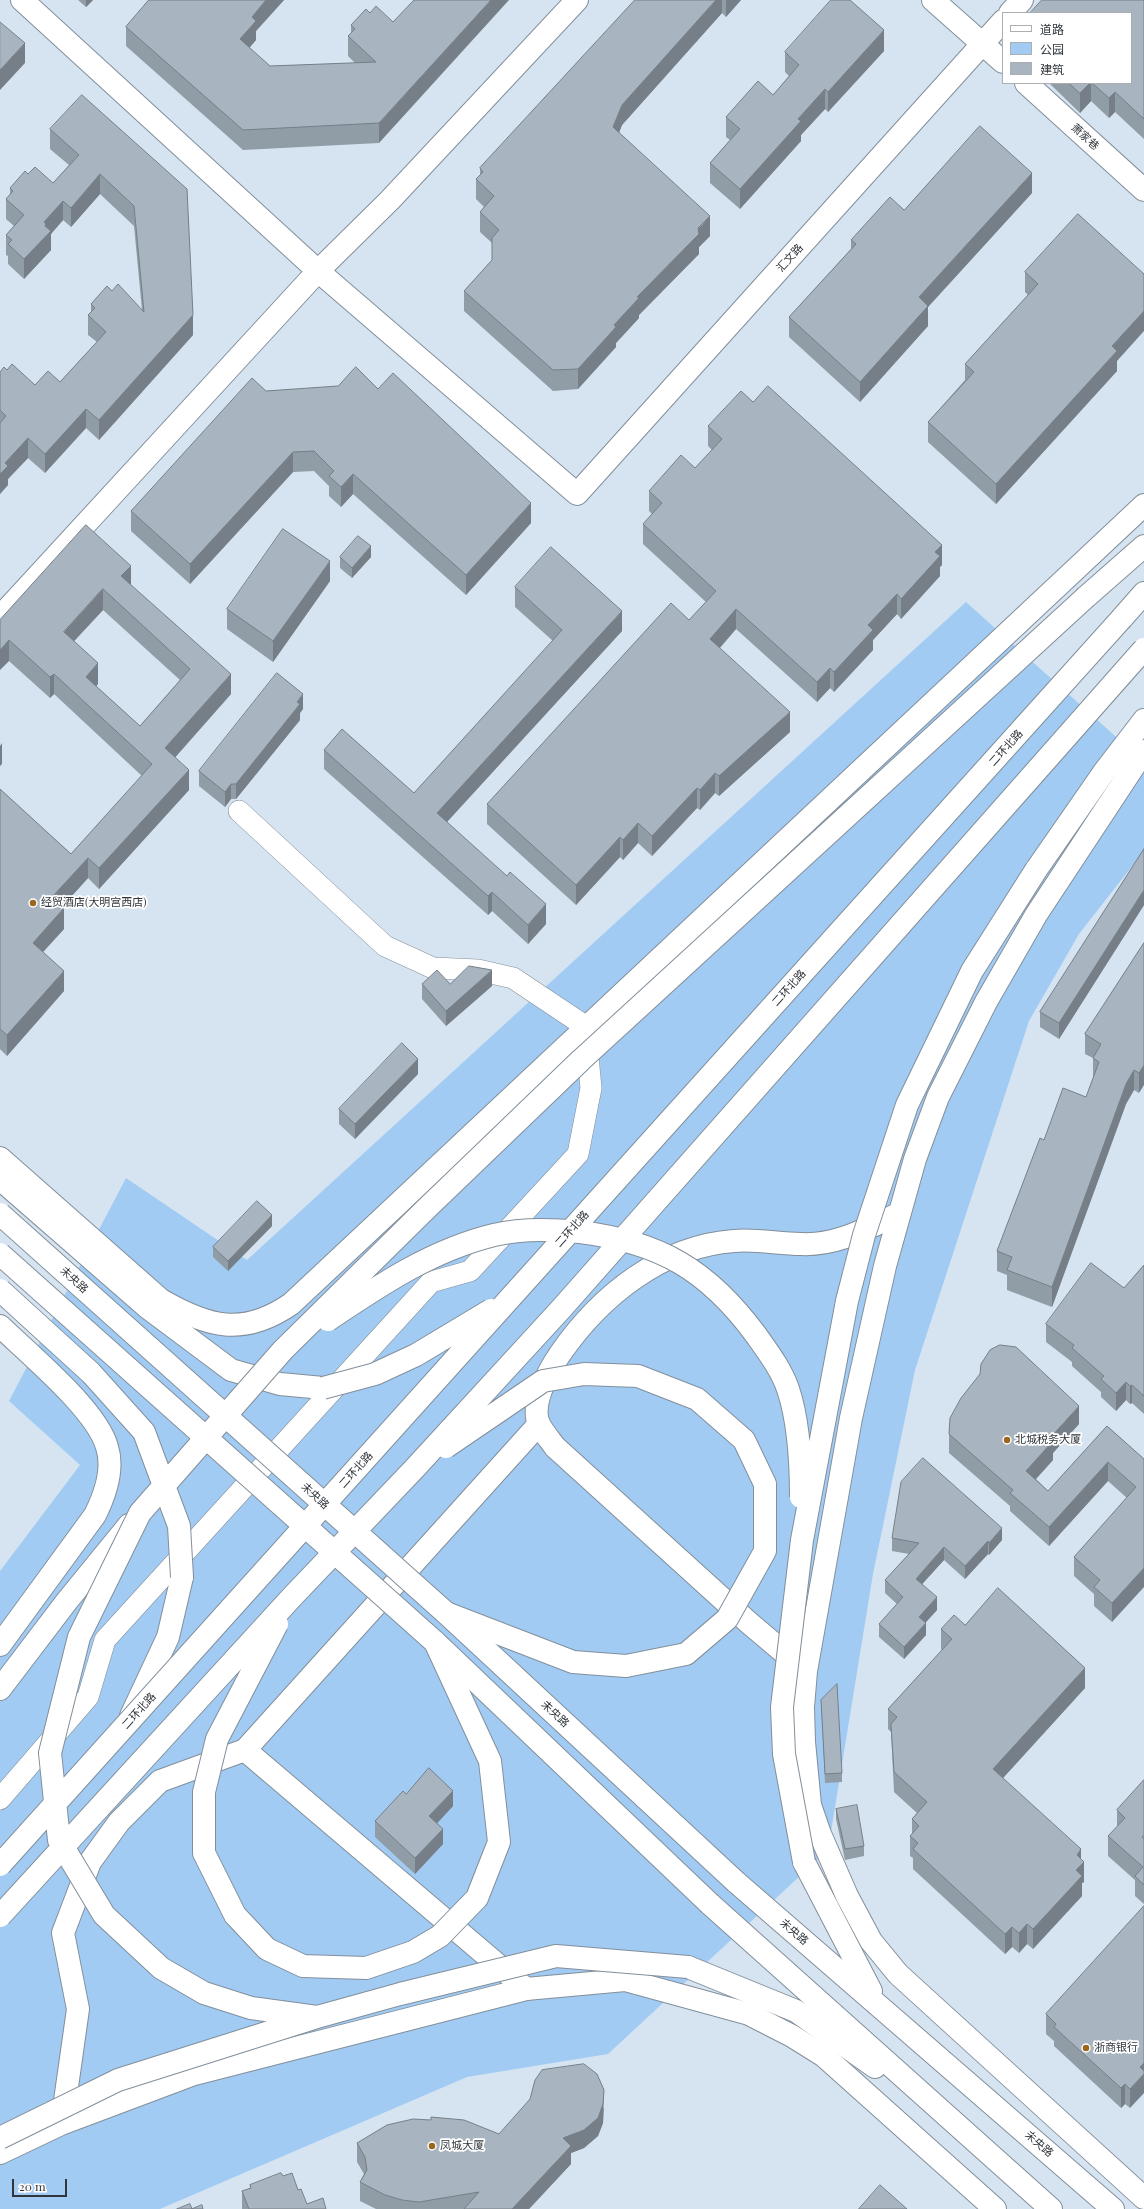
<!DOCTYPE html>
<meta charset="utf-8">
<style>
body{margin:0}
#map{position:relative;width:1144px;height:2209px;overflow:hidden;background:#d6e4f1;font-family:"Playfair Display","Noto Sans SC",serif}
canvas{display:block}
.legend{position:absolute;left:1002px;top:12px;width:130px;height:72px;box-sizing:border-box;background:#fff;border:1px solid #acafb1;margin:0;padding:5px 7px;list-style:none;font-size:12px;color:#30363b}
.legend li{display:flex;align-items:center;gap:8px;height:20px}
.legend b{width:20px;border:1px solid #acafb1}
.scale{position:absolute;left:12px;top:2179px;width:55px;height:18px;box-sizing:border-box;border:2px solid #30363b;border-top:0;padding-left:5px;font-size:12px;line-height:14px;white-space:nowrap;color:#30363b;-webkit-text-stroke:3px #fff;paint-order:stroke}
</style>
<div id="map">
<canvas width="1144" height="2209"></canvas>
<ul class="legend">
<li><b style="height:5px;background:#fff"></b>道路</li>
<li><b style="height:11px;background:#a1cbf3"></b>公园</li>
<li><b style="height:11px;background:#a8b5c1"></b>建筑</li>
</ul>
<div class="scale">20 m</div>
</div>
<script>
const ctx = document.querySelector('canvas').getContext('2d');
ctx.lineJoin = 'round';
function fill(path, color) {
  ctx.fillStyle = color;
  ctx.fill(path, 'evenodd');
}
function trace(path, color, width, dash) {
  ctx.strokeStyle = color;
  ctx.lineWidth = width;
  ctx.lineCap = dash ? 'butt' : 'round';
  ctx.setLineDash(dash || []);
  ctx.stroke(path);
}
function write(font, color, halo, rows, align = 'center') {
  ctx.font = font + ' "Playfair Display","Noto Sans SC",serif';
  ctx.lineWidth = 3.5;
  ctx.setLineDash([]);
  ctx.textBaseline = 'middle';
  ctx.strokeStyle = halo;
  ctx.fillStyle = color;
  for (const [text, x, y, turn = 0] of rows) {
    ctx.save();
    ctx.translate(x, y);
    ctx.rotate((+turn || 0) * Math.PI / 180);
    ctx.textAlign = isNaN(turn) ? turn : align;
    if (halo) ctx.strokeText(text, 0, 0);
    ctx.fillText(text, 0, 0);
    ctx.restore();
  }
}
fill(new Path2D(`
 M966 602 1144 762V851L1079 934 1029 1021 915 1370 873 1574 828 1850 608 2054 467 2077 160 2209H0V1571L80 1465 9 1401 126 1178 247 1260Z`), '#a1cbf3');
const minor = new Path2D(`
 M0 1799 88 1697 105 1640 431 1282 470 1271 578 1154 591 1088 585 1026 513 978 478 970 433 968 385 946 239 811`);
const tertiary = new Path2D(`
 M22 0 318 271 577 494 1003 21
 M933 0 1003 62
 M1010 13 1022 0
 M1026 83 1144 190
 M0 617 318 271 390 200 577 0
 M800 1666 748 1622 555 1447C550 1440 543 1432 539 1424 530 1404 549 1370 560 1354 600 1296 662 1246 734 1241 757 1239 779 1244 801 1244 836 1246 868 1228 898 1214
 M245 1750 526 1989
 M62 2122 78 2009 63 1933 90 1862 119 1822 160 1781 245 1750 539 1424`);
const secondary = new Path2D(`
 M1144 751 1036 915 986 1002 938 1097 915 1159 885 1266 851 1418 806 1671 803 1707 804 1742 810 1805 820 1834 847 1896 871 1941 898 1974 1144 2198
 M0 1158 161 1300C208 1327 243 1337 291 1304 574 1037 860 772 1144 505
 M0 1326C29 1354 97 1410 107 1447 114 1469 105 1495 95 1515L0 1645
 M0 2153 61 2124 194 2074 526 1989 625 1980 749 2014 792 2036 824 2056 995 2209`);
const primary = new Path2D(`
 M804 1862 871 1991
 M736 1882 1113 2209
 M710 1904 1051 2209
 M688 1967 796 2011 875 2067`);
const trunk = new Path2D(`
 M1086 597 1144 546
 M1122 618 1144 593
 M1036 870 1104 772 1144 720
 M0 1179 148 1308 231 1370 280 1384 323 1388
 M0 1689 67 1601 129 1525
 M131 1716 168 1637 182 1577`);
trace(minor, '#828f9b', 22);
trace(tertiary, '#828f9b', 24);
trace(secondary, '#828f9b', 24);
trace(primary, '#828f9b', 24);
trace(trunk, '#828f9b', 24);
trace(minor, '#fff', 21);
trace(tertiary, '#fff', 22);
trace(secondary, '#fff', 22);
trace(primary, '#fff', 22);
trace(trunk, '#fff', 22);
const primaryBridge = new Path2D(`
 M0 1214 446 1613 736 1882
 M0 1254 435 1642 710 1904`);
const trunkBridge = new Path2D(`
 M0 1290 91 1373 144 1432 179 1526 182 1577
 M328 1320C380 1285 432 1250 494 1235 522 1228 551 1229 580 1232 660 1242 708 1270 756 1335 768 1352 781 1369 788 1389 799 1422 801 1462 801 1497
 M323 1388 375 1374 416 1355 491 1310
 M446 1613 573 1662 626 1666 686 1654 727 1619 765 1551V1484L744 1440 697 1399 638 1376 584 1374 543 1381 446 1447
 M277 1624 217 1739 204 1792V1853L235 1915 267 1949 303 1966 366 1968 413 1952 440 1936 477 1898 499 1842 490 1761 435 1642
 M804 1862 784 1754 782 1707 802 1540 847 1301 864 1235 907 1105 972 971 1036 870
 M0 1865 1122 618
 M0 1916 292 1597 415 1468 561 1309 1144 649
 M317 2017 251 2008 204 1993 161 1968 104 1915 59 1840 50 1753 79 1637 140 1513 283 1350 427 1208 581 1060 1086 597
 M0 2138 118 2080 317 2017 400 1994 556 1956 688 1967`);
trace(primaryBridge, '#828f9b', 24, []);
trace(trunkBridge, '#828f9b', 24, []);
trace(primaryBridge, '#fff', 22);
trace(trunkBridge, '#fff', 22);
fill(new Path2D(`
 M78 0H93L86 7Z
 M149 0H284L256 31V40L249 48 270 66 355 63 348 56V36L351 33V25L370 13 393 22 379 143 243 150 126 46V27Z
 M635 0H741L726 17 722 13 622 125 619 133 710 236 699 247V254L639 315V318L616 343V347L578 389 553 391 464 311V291L492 260V243L480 232V212L484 207 476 199V179L480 175V168Z
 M1144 0V139L1115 112 1109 118 1091 101 1080 113 1049 83H1131Z
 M884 51 828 112 825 109 801 135V141L740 209 710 183V163L730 140 726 137V117L773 95 789 76 785 72V52Z
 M50 129 187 189 193 335 99 440 86 428 45 473 28 458 8 479V485L0 494V372L7 370 35 385 60 382 97 342 88 335V315L91 313V304L112 291 142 310 134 226 100 194 71 227 63 220 51 234V250L24 279 8 264V256L6 255V235L14 226 6 219V199L10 195V188L28 174 53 183 69 165 50 149Z
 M1032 193 928 307V326L860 402 789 337V317L851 249V240L904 210Z
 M1078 214 1117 361V371L996 504 928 442V422L965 380V364L1028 295 1025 292V272Z
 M378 389 531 523 466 595 353 494 341 507 329 496V486L314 471 293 472 190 584 131 531V511L266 391Z
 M753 402 942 565 940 567V576L901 619 897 614 873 640V650L834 692 830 688 817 702 736 629 720 648 790 732 719 796 715 793 700 810 697 808 652 856 638 843 623 860 620 857 576 905 487 824V804L689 620 706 602 643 544V524L652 514 649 511V491L695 468 712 450 708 446V426Z
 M86 525 131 585 231 694 175 757 189 790 99 889 88 878 62 907 64 929 43 952 64 991 7 1056 0 1049V789L71 854 142 776 54 694 50 698 9 661 0 620ZM103 610 180 680 140 726 96 686 98 684 74 641Z
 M340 557H371L352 578 340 568Z
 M330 581 273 662 227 629V609Z
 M515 587 622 631 446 822 546 924 528 944 492 911 488 915 324 769V750L414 793 553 641 515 607Z
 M303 709 300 713V720L236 799H231L225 807 199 786V771Z
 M1144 849V905L1059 1039 1040 1027V1012Z
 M1144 943 1139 1093 1134 1090 1126 1104 1052 1307 1007 1290V1275L997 1271V1251L1044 1140 1086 1097 1093 1078V1058L1085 1054V1034Z
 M422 984H450L492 986 446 1026 422 999Z
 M418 1074 355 1139 339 1124V1109Z
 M272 1226 228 1271 213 1257V1247Z
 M1144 1265V1414L1132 1403 1130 1404 1126 1400 1116 1411 1101 1397V1392L1072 1366V1362L1046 1342V1324L1124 1288Z
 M1079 1424 1053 1453V1460L1036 1479 1048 1491 1107 1426 1144 1459 1112 1622 1094 1606V1594L1074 1576V1557L1127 1498 1108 1481 1049 1546 1010 1511V1506L949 1453V1434Z
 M892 1538 1002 1540 989 1555 988 1554 965 1579 944 1560 922 1584 937 1610 925 1623 926 1635 904 1659 879 1637V1624L897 1604 885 1593V1580L909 1554 892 1551Z
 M965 1625 1085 1688 1003 1778 1081 1859 1084 1882 1082 1883V1896L1033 1949 1027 1944 1019 1953 1012 1947 1005 1954 913 1869V1858L910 1856V1836L912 1834V1819L917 1813 894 1792 891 1732 888 1729V1709L942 1650 941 1649V1629Z
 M821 1700 842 1773V1782L825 1783Z
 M1144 1780V1904L1135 1896V1880L1108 1856V1836L1117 1827V1810Z
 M406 1794 453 1806 437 1823 443 1844 415 1874 375 1837V1821Z
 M836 1809 864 1846V1856L845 1860 836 1819Z
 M1144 1906 1130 2108 1125 2104 1121 2108 1054 2046V2041L1046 2034V2014Z
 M604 2108 603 2123 598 2136 584 2148 571 2153V2164L529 2209H376L360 2201V2182L364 2174 357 2162V2143L499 2134Z
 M283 2176 298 2190 307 2204 326 2209H242V2191L250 2189V2185Z`), '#909ca6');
fill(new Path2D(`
 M86 0H93L86 7Z
 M266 0H284L256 31V40L240 59V39L252 17Z
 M491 0H509L379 143V123Z
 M716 0H722V13L622 125 613 147V127L622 105Z
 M726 0H741L726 17Z
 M884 30V51L828 112V92Z
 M25 43V63L0 90V70Z
 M1090 83H1091V101L1080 113V93Z
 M825 89V109L801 135V141L740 209V189L798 119Z
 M1115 92V112L1109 118V98Z
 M1032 173V193L928 307V326L860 402V382L919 297Z
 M100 174V194L71 227V208Z
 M63 201V220L51 234V250L24 279V259L44 222Z
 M710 216V236L699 247V254L639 315V318L616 343V347L578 389V369L637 297Z
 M1144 311V331L1117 361V371L996 504V484L1112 346Z
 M193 315V335L99 440V420Z
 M86 409V428L45 473V454Z
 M28 438V458L8 479V485L0 494V474L5 463Z
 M293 452V472L190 584V564Z
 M353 474V494L341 507V487Z
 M531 503V523L466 595V575Z
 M942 545V565L940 567V576L901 619V599L935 552Z
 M371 546V557L352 578V568Z
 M330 561V581L273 662V641Z
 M131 566V586L121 576Z
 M103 589V610L64 652V632Z
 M897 594V614L873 640V650L834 692V672L868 625Z
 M736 609V629L710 659V639Z
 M622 611V631L437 833V813Z
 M9 640V661L0 670V650Z
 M98 663V684L86 698V677Z
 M830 668V688L817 702V682Z
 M54 674V694L50 698V677Z
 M231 674V694L165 769V748Z
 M303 694V709L300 713V720L236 799V784Z
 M790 712V732L719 796V776Z
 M2 743V764L0 766V746Z
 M189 770V790L99 889V868Z
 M715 773V793L700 810V790Z
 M231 784V799L225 807V792Z
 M697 788V808L652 856V836Z
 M638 823V843L623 860V840Z
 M620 837V857L576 905V885Z
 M88 858V878L52 918V897Z
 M1144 890V905L1059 1039V1023Z
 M492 892V911L488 915V896Z
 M546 904V924L528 944V925Z
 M64 908V929L33 963V943Z
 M492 970V986L446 1026V1011Z
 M64 971V991L7 1056V1035Z
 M418 1059V1074L355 1139V1124Z
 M1144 1065V1085L1139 1093V1073Z
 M1134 1070V1090L1126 1104 1052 1307V1287L1126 1084Z
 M272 1215V1226L228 1271V1261Z
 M1126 1382V1400L1116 1411V1393Z
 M1132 1385V1403L1130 1404V1386Z
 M1079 1406V1424L1053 1453V1460L1026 1490V1471L1050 1438Z
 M1108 1462V1481L1049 1546V1527Z
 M1002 1528V1540L989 1555V1543Z
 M988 1541V1554L965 1579V1566Z
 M944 1547V1560L916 1591V1579Z
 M1144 1568V1587L1112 1622V1603Z
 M937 1597V1610L919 1630V1617Z
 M926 1623V1635L904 1659V1647Z
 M1085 1668V1688L993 1789V1769Z
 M453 1791V1806L429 1832V1816Z
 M443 1829V1844L415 1874V1858Z
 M1081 1849V1864L1084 1862V1882L1082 1883V1896L1033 1949V1929L1076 1870 1077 1855Z
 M1027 1924V1944L1019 1953V1933Z
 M1012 1927V1947L1005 1954V1934Z
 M1144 2063V2093L1130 2108V2089L1140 2067Z
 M1125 2084V2104L1121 2108V2088Z
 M604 2090 603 2123 598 2136 584 2148 571 2153V2164L529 2209H512L563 2138Z`), '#767f87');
const building = new Path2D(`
 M149 0H266L252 17 256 21 240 39 270 66 376 62 348 36 355 29 351 25 366 9 370 13 376 6 393 22 414 0H491L379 123 243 130 126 27Z
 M635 0H716L622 105 613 127 710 216 698 228 699 234 637 297 639 298 614 325 616 327 578 369 553 370 464 291 492 260V238L499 230 480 212 494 196 476 179 483 172 480 168Z
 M831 0H850L884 30 828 92 825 89 798 119 801 121 740 189 710 163 740 129 726 117 758 81 773 95 799 65 785 52Z
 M1042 0H1144V119L1115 92 1109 98 1092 83H1131V13H1030Z
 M0 22 25 43 0 70Z
 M1069 83H1090L1080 93Z
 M82 95 187 189 193 315 99 420 86 409 45 454 28 438 5 463 8 466 0 474V423L6 416 0 410V372L4 367 7 370 12 364 35 385 48 371 60 382 106 332 88 315 95 308 91 304 107 286 112 291 118 284 144 312 134 206 100 174 71 208 63 201 44 222 46 224 45 226 51 231 24 259 8 244 12 240 6 235 24 215 6 199 13 191 10 188 25 171 28 174 35 167 53 183 79 155 50 129Z
 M980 126 1032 173 919 297 928 306 860 382 789 317 856 244 851 240 890 197 904 210Z
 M1078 214 1144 274V311L1112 346 1117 351 996 484 928 422 974 372 965 364 1038 284 1025 272Z
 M356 367 378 389 393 373 531 503 466 575 353 474 341 487 329 476 334 471 314 451 293 452 190 564 131 511 252 378 266 391 338 386Z
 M768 386 942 545 935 552 940 556 901 599 897 594 868 625 873 630 834 672 830 668 817 682 736 609 710 639 790 712 719 776 715 773 700 790 697 788 652 836 638 823 623 840 620 837 576 885 487 804 671 603 689 620 716 591 643 524 662 503 649 491 681 455 695 468 722 439 708 426 741 391 753 402Z
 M86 525 131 566 121 576 231 674 165 748 189 770 99 868 88 858 52 897 64 908 33 943 64 971 7 1035 0 1029V789L71 854 152 764 54 674 50 677 9 640 0 650V620ZM103 589 190 669 140 726 86 677 98 663 64 632Z
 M283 529 330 561 273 641 227 609Z
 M358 536 371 546 352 568 340 557Z
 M551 547 622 611 437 813 507 876 510 872 546 904 528 925 492 892 488 896 324 750 342 729 414 793 562 630 515 587Z
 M277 673 303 694 297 702 300 704 236 784H231L225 792 199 771Z
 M1144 849V890L1059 1023 1040 1012Z
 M1144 943V1065L1139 1073 1134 1070 1126 1084 1052 1287 1007 1270 1012 1257 997 1251 1040 1138 1044 1140 1063 1088 1086 1097 1099 1062 1093 1058 1101 1044 1085 1034Z
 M469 966 492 970 446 1011 422 984 437 970 450 984Z
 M402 1043 418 1059 355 1124 339 1109Z
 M257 1201 272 1215 228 1261 213 1247Z
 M1091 1263 1124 1288 1144 1265V1396L1132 1385 1130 1386 1126 1382 1116 1393 1101 1379 1104 1376 1072 1348 1074 1345 1046 1324Z
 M1000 1345 1016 1347 1079 1406 1050 1438 1053 1441 1026 1471 1048 1491 1107 1426 1144 1459V1568L1112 1603 1094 1587 1100 1580 1074 1557 1136 1487 1108 1462 1049 1527 1010 1493 1013 1490 949 1434 950 1418 961 1398 980 1374 981 1364 990 1350Z
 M923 1458 1002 1528 989 1543 988 1541 965 1566 944 1547 916 1579 937 1597 919 1617 926 1623 904 1647 879 1624 903 1597 885 1580 919 1543 892 1538 901 1482Z
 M998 1588 1085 1668 993 1769 1081 1849 1077 1855 1084 1862 1076 1870 1082 1876 1033 1929 1027 1924 1019 1933 1012 1927 1005 1934 913 1849 918 1843 910 1836 919 1826 912 1819 927 1802 894 1772 891 1724 897 1717 888 1709 952 1639 941 1629 954 1615 965 1625Z
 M837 1684 842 1773 825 1774 821 1700Z
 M429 1768 453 1791 429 1816 443 1829 415 1858 375 1821 403 1791 406 1794Z
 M1144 1780V1835L1142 1837 1144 1839V1885L1135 1876 1143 1867 1108 1836 1125 1818 1117 1810Z
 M857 1805 864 1846 845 1849 836 1809Z
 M1144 1906V2063L1140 2067 1144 2071V2074L1130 2089 1125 2084 1121 2088 1054 2027 1056 2024 1046 2014Z
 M584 2064 597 2074 604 2090 603 2104 598 2118 584 2130 563 2138 571 2146 512 2209H464L479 2192 419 2202 402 2200 385 2195 360 2182 367 2170 365 2157 357 2143 387 2125 413 2119 431 2120V2117L464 2120 499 2134 530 2099 535 2080 542 2070Z
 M281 2173 283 2176 292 2173 298 2190 301 2189 307 2204 323 2198 326 2209H249L242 2191 251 2188 250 2185Z
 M880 2185 907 2209H859Z
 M190 2204 192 2209H177Z
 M202 2205 203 2209H192Z`);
fill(building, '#a8b5c1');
trace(building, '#767f87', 1);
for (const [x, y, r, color] of [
 [33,903,4,"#9c661f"],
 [1007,1440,4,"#9c661f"],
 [1086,2048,4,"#9c661f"],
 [432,2146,4,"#9c661f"]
]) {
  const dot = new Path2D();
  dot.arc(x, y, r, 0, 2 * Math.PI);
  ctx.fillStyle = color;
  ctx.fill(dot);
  trace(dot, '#fff', 1.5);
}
write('11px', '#30363b', '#fff', [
 ["萧家巷",1085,137,42],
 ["汇文路",790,258,-48],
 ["二环北路",1006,748,-48],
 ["二环北路",789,988,-48],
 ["二环北路",572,1229,-48],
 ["未央路",74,1280,42],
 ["二环北路",356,1470,-48],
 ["未央路",315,1496,42],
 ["二环北路",139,1711,-48],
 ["未央路",555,1714,43],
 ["未央路",794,1932,41],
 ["未央路",1039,2144,41]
]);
write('11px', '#30363b', '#fff', [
 ["经贸酒店(大明宫西店)",41,903],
 ["北城税务大厦",1015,1440],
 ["浙商银行",1094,2048],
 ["凤城大厦",440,2146]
], 'left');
</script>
